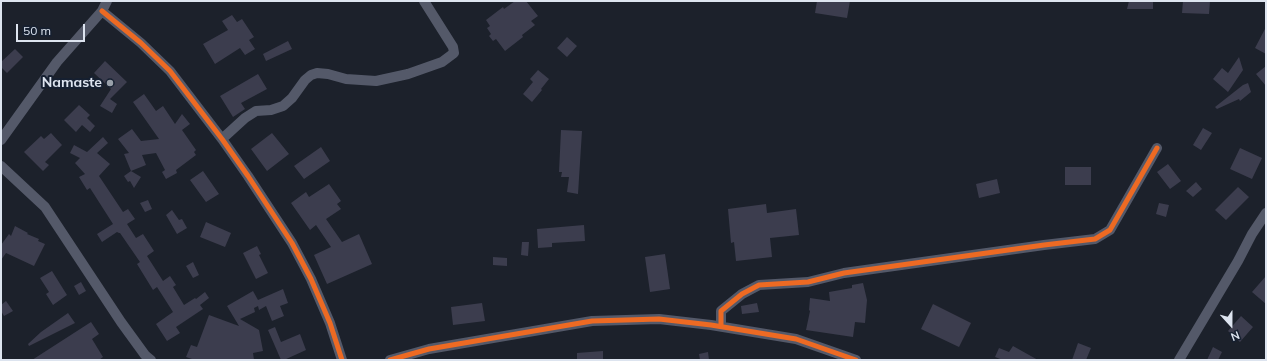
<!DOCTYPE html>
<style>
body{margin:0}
#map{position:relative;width:1267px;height:361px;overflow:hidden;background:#1c212b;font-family:Mulish,sans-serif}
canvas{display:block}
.frame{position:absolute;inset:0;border:2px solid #dde4ef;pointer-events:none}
.north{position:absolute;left:1211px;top:305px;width:40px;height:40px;-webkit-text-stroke:3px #162031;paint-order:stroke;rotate:159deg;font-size:11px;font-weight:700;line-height:16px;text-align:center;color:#dde4ef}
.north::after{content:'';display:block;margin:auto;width:14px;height:18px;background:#dde4ef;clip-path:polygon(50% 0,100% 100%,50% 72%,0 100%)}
.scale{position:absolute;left:16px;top:24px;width:69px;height:18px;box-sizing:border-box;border:2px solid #dde4ef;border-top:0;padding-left:5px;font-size:12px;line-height:14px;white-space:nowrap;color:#dde4ef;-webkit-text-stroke:3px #162031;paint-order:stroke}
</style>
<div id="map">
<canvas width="1267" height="361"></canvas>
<div class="frame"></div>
<div class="north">N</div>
<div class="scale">50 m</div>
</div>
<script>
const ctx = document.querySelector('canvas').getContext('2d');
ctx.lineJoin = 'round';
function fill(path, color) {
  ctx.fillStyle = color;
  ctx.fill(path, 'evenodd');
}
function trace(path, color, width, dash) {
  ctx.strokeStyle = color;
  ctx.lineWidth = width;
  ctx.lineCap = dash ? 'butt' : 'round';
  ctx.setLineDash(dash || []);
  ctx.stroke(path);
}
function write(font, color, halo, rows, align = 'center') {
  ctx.font = font + ' Mulish,sans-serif';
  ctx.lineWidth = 4;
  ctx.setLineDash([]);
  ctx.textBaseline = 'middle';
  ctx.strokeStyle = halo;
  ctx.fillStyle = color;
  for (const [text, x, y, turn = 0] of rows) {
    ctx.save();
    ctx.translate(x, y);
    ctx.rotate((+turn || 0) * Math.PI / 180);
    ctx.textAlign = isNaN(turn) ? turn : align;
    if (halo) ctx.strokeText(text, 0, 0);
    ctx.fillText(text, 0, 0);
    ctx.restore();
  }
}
fill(new Path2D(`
 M515 1H526L538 16 531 21 535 25 522 35 523 37 505 51 496 39 493 41 489 36 491 34 487 28 490 26 486 20 503 7 504 9Z
 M817 1H850L847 18 815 13Z
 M1129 1H1153V9H1127Z
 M1183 1H1210L1209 14 1182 13Z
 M232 15 237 22 242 19 254 37 249 40 255 49 245 55 240 48 215 64 203 44 228 30 222 21Z
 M1266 27V54L1255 48Z
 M567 37 577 46 567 57 557 48Z
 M288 41 292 49 266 61 263 54Z
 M15 49 23 57 7 73 1 67V62Z
 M1239 57 1243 70 1228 92 1213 79 1222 68 1228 73Z
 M105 61 127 82 110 99 117 104 112 113 100 106 111 89 94 73Z
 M1266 66V86L1256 74Z
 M538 70 549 79 541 89 542 90 532 102 523 94 533 82 530 79Z
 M258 74 267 89 241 103 245 109 233 117 220 96Z
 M1248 83 1251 92 1240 101 1239 99 1217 109 1215 107 1243 85Z
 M144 94 156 111 163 106 175 124 182 114 190 124 182 130 196 150 194 152 196 155 176 170 177 173 166 179 162 172 165 170 156 153 142 155 146 165 131 171 124 154 129 153 118 139 132 129 141 141 159 139 133 102Z
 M79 105 90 115 87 118 95 126 90 132 82 125 76 132 64 120Z
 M1203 128 1212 133 1201 150 1193 145Z
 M561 130 582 131 578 194 567 192 569 177H561L562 172H559Z
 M51 133 62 145 45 162 49 165 43 171 24 152 41 136 44 139Z
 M272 133 289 154 267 171 251 149Z
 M103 137 108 143 97 153 110 164 99 176 123 212 128 209 135 219 127 224 136 238 143 234 154 251 147 256 163 281 170 276 176 285 173 287 184 305 195 298 196 299 205 292 209 298 200 305 203 309 176 327 180 333 167 341 156 324 173 312 157 287 153 290 137 264 140 262 120 233H119L117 232 102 242 97 234 113 224 90 188 87 190 79 177 85 174 75 163 80 158 70 153 74 145 87 152Z
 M321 147 330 161 304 179 294 166Z
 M1240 148 1262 158 1252 179 1230 169Z
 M1168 164 1181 181 1170 189 1157 172Z
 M1065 167H1091V185H1065Z
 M131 171 141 177 134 188 130 181 128 182 124 176Z
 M203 171 219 194 206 202 190 180Z
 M997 179 1000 193 979 198 976 184Z
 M1196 182 1202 189 1193 197 1186 191Z
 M329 184 341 201 337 204 341 209 326 219 342 242 359 234 372 264 327 284 314 255 331 247 316 225 310 230 291 203 306 192 309 197Z
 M1238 187 1249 197 1226 220 1215 210Z
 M148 200 152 209 145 212 140 203Z
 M1159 203 1169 205 1166 217 1156 214Z
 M766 204 767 213 796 209 799 235 770 238 772 257 736 261 734 242 731 243 728 209Z
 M172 210 179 220 182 219 187 228 177 234 166 215Z
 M206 222 231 233 225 247 200 237Z
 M584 225 585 241 552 243V247L538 248 537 229Z
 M15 226 28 233 27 234 39 239 38 241 45 244 34 266 6 253 1 260V245L9 234 11 236Z
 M522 242H529L528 256 521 255Z
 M257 246 261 254 259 255 268 273 256 279 243 253Z
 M665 254 670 289 650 292 645 257Z
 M493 257 507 258V266L493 265Z
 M193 262 199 275 193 278 186 266Z
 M52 271 67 295 53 305 46 294 49 292 40 278Z
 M1266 276V304L1252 292Z
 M81 282 86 291 79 295 74 286Z
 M863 283 867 300 865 323 855 322 853 337 806 330 810 311 809 310 810 298 830 301 829 292 852 288V285Z
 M283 289 288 303 280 306 284 316 272 321 266 306 259 310 258 306 254 308 255 312 240 319 259 330 263 351 253 353 254 360H195L186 357 191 345 197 347 209 315 239 326 227 306 253 291 258 300Z
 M6 301 13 311 4 316 1 311V305Z
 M482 303 485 321 453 325 451 307Z
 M757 303 759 312 742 314 741 306Z
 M933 304 971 323 959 347 921 329Z
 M68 313 75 323 29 346 28 344 41 332Z
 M1241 316 1253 327 1240 342 1228 331Z
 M91 322 99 334 92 339 103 357 99 360H32Z
 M275 327 281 342 300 334 306 350 284 360H281L268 330Z
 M1078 343 1091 348 1086 360H1072Z
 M1013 346 1038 360H1003L995 357 999 348 1009 352Z
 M1213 347 1222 352 1218 360H1207Z
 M603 351V360H577V353Z
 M708 352 709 360H700L699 354Z`), '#3c3d4e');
trace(new Path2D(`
 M102 11 141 43 170 71 222 139 248 176 292 243 311 279 330 323 342 360
 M222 139 245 118 256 111 271 110 283 106 292 98 305 80 311 75 317 73 328 74 346 79 376 81 408 74 442 62 454 53 453 47 424 1
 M1 140 57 62 102 11 107 1
 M1 166 45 207 121 322 145 355 151 360
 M721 326V311L742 294 759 285 808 282 844 273 1044 245 1095 239 1110 230 1157 148
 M390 360 429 349 592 321 659 319 711 325 796 339 856 360
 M1179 360 1238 261 1252 234 1266 213`), '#545969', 10);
trace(new Path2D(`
 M102 11 141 43 170 71 222 139 248 176 292 243 311 279 330 323 342 360
 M721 326V311L742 294 759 285 808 282 844 273 1044 245 1095 239 1110 230 1157 148
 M390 360 429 349 592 321 659 319 711 325 796 339 856 360`), '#ed6a23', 5);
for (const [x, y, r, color] of [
 [110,83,4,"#99a0aa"]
]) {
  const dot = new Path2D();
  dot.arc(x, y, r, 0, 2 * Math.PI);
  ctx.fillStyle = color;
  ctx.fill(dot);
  trace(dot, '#162031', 1.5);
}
write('bold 14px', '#dde4ef', '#162031', [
 ["Namaste",102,83]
], 'right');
</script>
